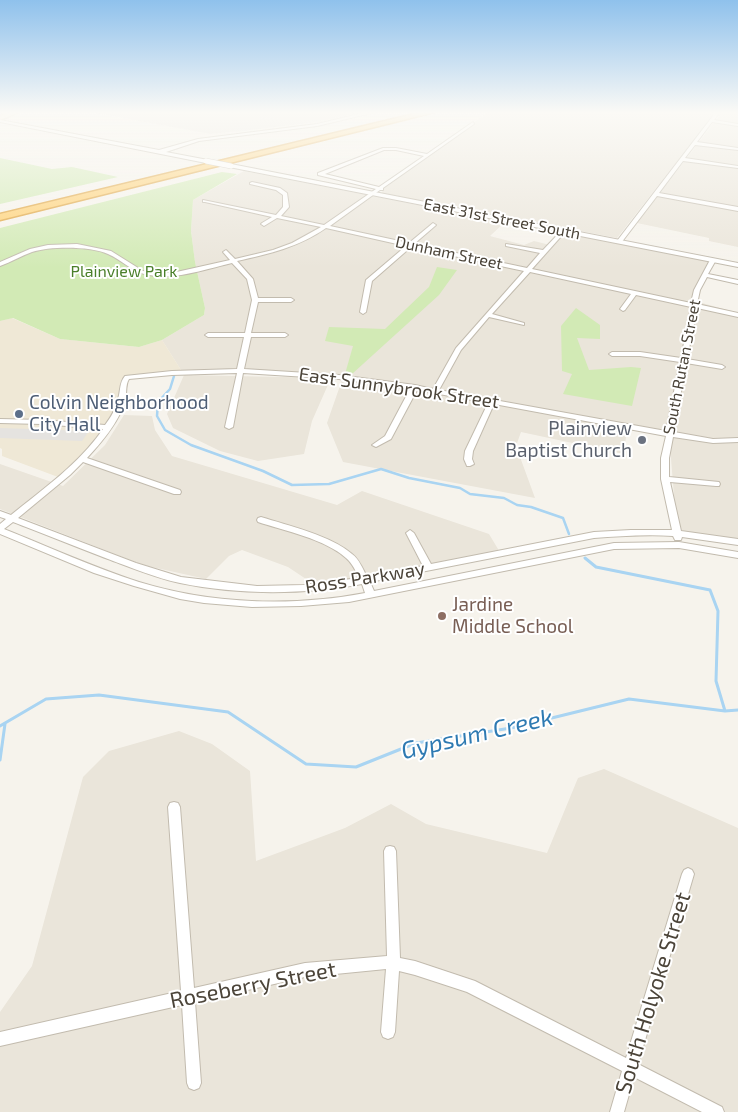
<!DOCTYPE html>
<style>
body{margin:0}
canvas{display:block;background:#f6f3ec}
</style>
<canvas width="738" height="1112"></canvas>
<script>
const ctx = document.querySelector('canvas').getContext('2d');
ctx.lineJoin = 'round';
function fill(path, color) {
  ctx.fillStyle = color;
  ctx.fill(path, 'evenodd');
}
function trace(path, color, width, dash) {
  ctx.strokeStyle = color;
  ctx.lineWidth = width;
  ctx.lineCap = dash ? 'butt' : 'round';
  ctx.setLineDash(dash || []);
  ctx.stroke(path);
}
function write(font, color, halo, rows, align = 'center') {
  ctx.font = font + ' "Exo 2",sans-serif';
  ctx.lineWidth = 4;
  ctx.setLineDash([]);
  ctx.textBaseline = 'middle';
  ctx.strokeStyle = halo;
  ctx.fillStyle = color;
  for (const [text, x, y, turn = 0] of rows) {
    ctx.save();
    ctx.translate(x, y);
    ctx.rotate((+turn || 0) * Math.PI / 180);
    ctx.textAlign = isNaN(turn) ? turn : align;
    if (halo) ctx.strokeText(text, 0, 0);
    ctx.fillText(text, 0, 0);
    ctx.restore();
  }
}
fill(new Path2D(`
 M488 112H716L617 238 382 193 383 189Z
 M722 112H738V247L709 241V238L637 223Z
 M244 171 505 222 490 236 524 245 534 241 550 245 563 231 713 260 695 301 738 313V544L677 532 669 434 627 428 624 454 521 432 516 446 535 498 343 462 327 423 342 380 363 381 239 371 181 370 162 340 204 315 205 308 195 262 191 231 193 200Z
 M184 375 331 378 312 421 304 454 258 461 220 451 173 428 167 414Z
 M124 415 152 416 155 430 172 456 337 505 362 491 489 534 501 554 318 587 288 567 242 550 229 556 206 579 143 565 0 509V464L63 486 105 445Z
 M179 731 212 744 250 771 256 861 345 828 391 804 426 824 547 853 578 778 604 769 738 828V1112H0V1012L32 966 83 777 109 751Z`), '#eae5da');
fill(new Path2D(`
 M90 112H361L317 122 211 134Z`), '#e6e2dd');
fill(new Path2D(`
 M12 318 60 339 139 347 162 340 181 370 128 375 124 377 121 380 117 403 107 422 85 452 58 477 2 456V449L0 448V321Z`), '#efe8d6');
fill(new Path2D(`
 M0 158 52 169 72 167 118 177 0 204Z
 M222 172 237 174 193 200 191 231 195 262 205 308 204 315 162 340 139 347 60 339 13 318 0 321V228Z
 M437 267 457 270 439 295 352 374H345L353 346 325 341 329 327 385 329 429 287Z
 M576 308 600 325V339L577 338 589 370 631 367 641 368 632 406 563 394 572 374 562 371 561 326Z`), '#d2eab5');
fill(new Path2D(`
 M263 116 305 123 235 132 232 128 242 126Z
 M0 428 89 431 82 441 0 438Z`), '#e5e3e0');
trace(new Path2D(`
 M174 376 170 389 158 402 157 416 165 430 191 445 263 471 292 485 329 484 381 469 409 478 460 488 470 494 504 498 517 505 531 507 563 518 569 534`), '#a9d4f2', 2.5);
trace(new Path2D(`
 M585 558 596 567 710 590 718 611 716 681 725 711
 M0 726 46 699 99 695 228 712 306 764 356 767 416 743 511 728 629 699 725 711 738 710
 M0 760 5 724`), '#a9d4f2', 3);
const minor = new Path2D(`
 M716 112H720L714 120 738 124V126L712 122 697 142 738 148V150L695 145 685 158 738 166V168L683 161 659 193 738 207V211L657 196 621 243H617V241Z
 M473 122 474 124 383 188V190H380L330 226 409 243 433 223 436 225 435 226 414 244 527 268 540 253 506 246V244L543 250 563 229 565 230V232L532 269 691 303 694 290 710 260 715 259 716 260 708 274 738 280V284L707 277 700 290 697 304 738 313V317L697 308 687 359 722 365 725 367 722 369 686 363 674 432 713 439 738 438V442L713 443 673 437 669 458V477L719 482 720 484 719 486H716L670 482 681 531 738 539V545L682 537 681 540H675L673 536C647 534 620 536 594 538L370 582 374 591 614 543 679 542 738 552V558L679 548 614 549 349 602 301 606 252 607 204 603 180 599 134 586 94 573 0 534V524L6 519 0 517V511L11 515C43 489 79 464 103 429L42 424 0 423V419L42 420 105 425C111 417 116 409 118 399 121 390 119 383 125 376L172 371 237 369 244 337H208L205 335 208 333H245L252 300 247 279 232 263C206 269 177 280 149 275 133 273 122 260 108 254 91 246 50 246 32 252 21 256 11 262 0 266V262L30 249 48 245 77 244 111 251 143 271 150 272 172 273 230 260 223 252 226 250 235 259 273 250 292 243 321 227 277 218 264 226 261 224 262 223 272 217 205 202H203V200L276 215 283 207V195L276 190 250 184V183L252 182 280 188 287 193 289 207 281 216 324 225 376 189 318 175V173L383 148H396L427 154ZM384 150H396L424 156 379 187 325 174ZM326 228 406 246 366 280 360 312 363 314 366 312 372 281 411 247 524 271 456 348 433 389 415 385 339 375 244 369 251 337H285L288 335 285 333H251L258 302H291L294 300 291 298H258L253 279 237 261C269 254 299 247 326 228ZM530 272 631 294 620 309 623 311 625 310 636 295 691 307 681 358 640 352H612L609 354 612 356H640L680 362 666 431 439 390 461 350 489 317 524 325V323L492 314ZM237 373 225 427 229 429 233 427 243 373 339 379 410 389 385 436 372 445 376 447 391 439 417 390 488 403 465 451 464 459 467 466H470L474 464 472 459 473 451 494 404 666 436 661 458V479L672 530H631L594 532 431 564 414 533 410 530 406 533 423 566 367 577C363 569 359 559 352 554 332 536 287 525 261 517L258 518 257 520 258 522C285 531 325 539 346 558 352 563 356 571 359 578L304 585 257 586 181 577 136 563 18 518 70 475 83 462 174 494H180L181 492 180 490 87 458C102 442 118 423 125 402 127 394 125 385 129 379L172 375ZM13 522C45 534 76 547 108 559 132 568 156 578 180 583 237 595 305 595 362 584L365 593C292 607 210 604 139 582 93 567 49 547 4 529Z
 M174 802 178 803 180 807 194 988 305 963 387 956 384 851 386 847 390 846 394 847 396 851 400 958 415 961 475 981 626 1058 682 874 684 870 688 868 692 870 694 874 638 1064 722 1107 724 1112H702L634 1077 624 1112H610L622 1071 467 992 415 975 399 971 395 1032 393 1037 388 1039 383 1037 381 1032 386 969 305 977 195 1002 201 1083 199 1088 194 1090 189 1088 187 1083 182 1005 0 1046V1032L181 991 168 807 170 803Z`);
const tertiary = new Path2D(`
 M367 112H376L317 126 199 141 166 152 208 160V162L206 163 0 122V120L159 150 198 139 317 124Z
 M231 164 738 263V267L229 167 228 166Z`);
const secondary = new Path2D(`
 M10 112H19L0 120V116Z`);
const motorway = new Path2D(`
 M422 112H435L0 220V214Z`);
trace(minor, '#c2bbae', 2);
trace(tertiary, '#c2bbae', 2);
trace(secondary, '#d6c79b', 3);
trace(motorway, '#e0a43c', 3);
fill(minor, '#fff');
fill(tertiary, '#fff');
fill(secondary, '#fff3cd');
fill(motorway, '#ffcf6e');
const tertiaryBridge = new Path2D(`
 M206 161 231 166`);
trace(tertiaryBridge, '#c2bbae', 6, []);
trace(tertiaryBridge, '#fff', 5);
const sky = ctx.createLinearGradient(0, 0, 0, 268);
sky.addColorStop(0, '#8fc1ec');
sky.addColorStop(0.42, '#fbfaf6');
sky.addColorStop(1, '#fbfaf600');
ctx.fillStyle = sky;
ctx.fillRect(0, 0, 738, 268);
for (const [x, y, r, color] of [
 [19,414,5,"#5c6f8a"],
 [642,440,5,"#6b7280"],
 [442,616,5,"#8d6e63"]
]) {
  const dot = new Path2D();
  dot.arc(x, y, r, 0, 2 * Math.PI);
  ctx.fillStyle = color;
  ctx.fill(dot);
  trace(dot, '#fff', 2);
}
write('16px', '#4b4439', '#fff', [
 ["East 31st Street South",502,219,11],
 ["Dunham Street",449,253,12],
 ["South Rutan Street",682,367,-79]
]);
write('16px', '#4a7f2a', '#fff', [
 ["Plainview Park",124,272]
]);
write('19px', '#4b4439', '#fff', [
 ["East Sunnybrook Street",399,388,8],
 ["Ross Parkway",365,578,-9]
]);
write('19px', '#4e5e75', '#fff', [
 ["Colvin Neighborhood",29,403],
 ["City Hall",29,425]
], 'left');
write('19px', '#5b616d', '#fff', [
 ["Plainview",632,429],
 ["Baptist Church",632,451]
], 'right');
write('19px', '#785e54', '#fff', [
 ["Jardine",452,605],
 ["Middle School",452,627]
], 'left');
write('22px', '#4b4439', '#fff', [
 ["Roseberry Street",253,985,-11],
 ["South Holyoke Street",653,993,-73]
]);
write('italic 24px', '#2e7ab2', '#fff', [
 ["Gypsum Creek",477,734,-13]
]);
</script>
